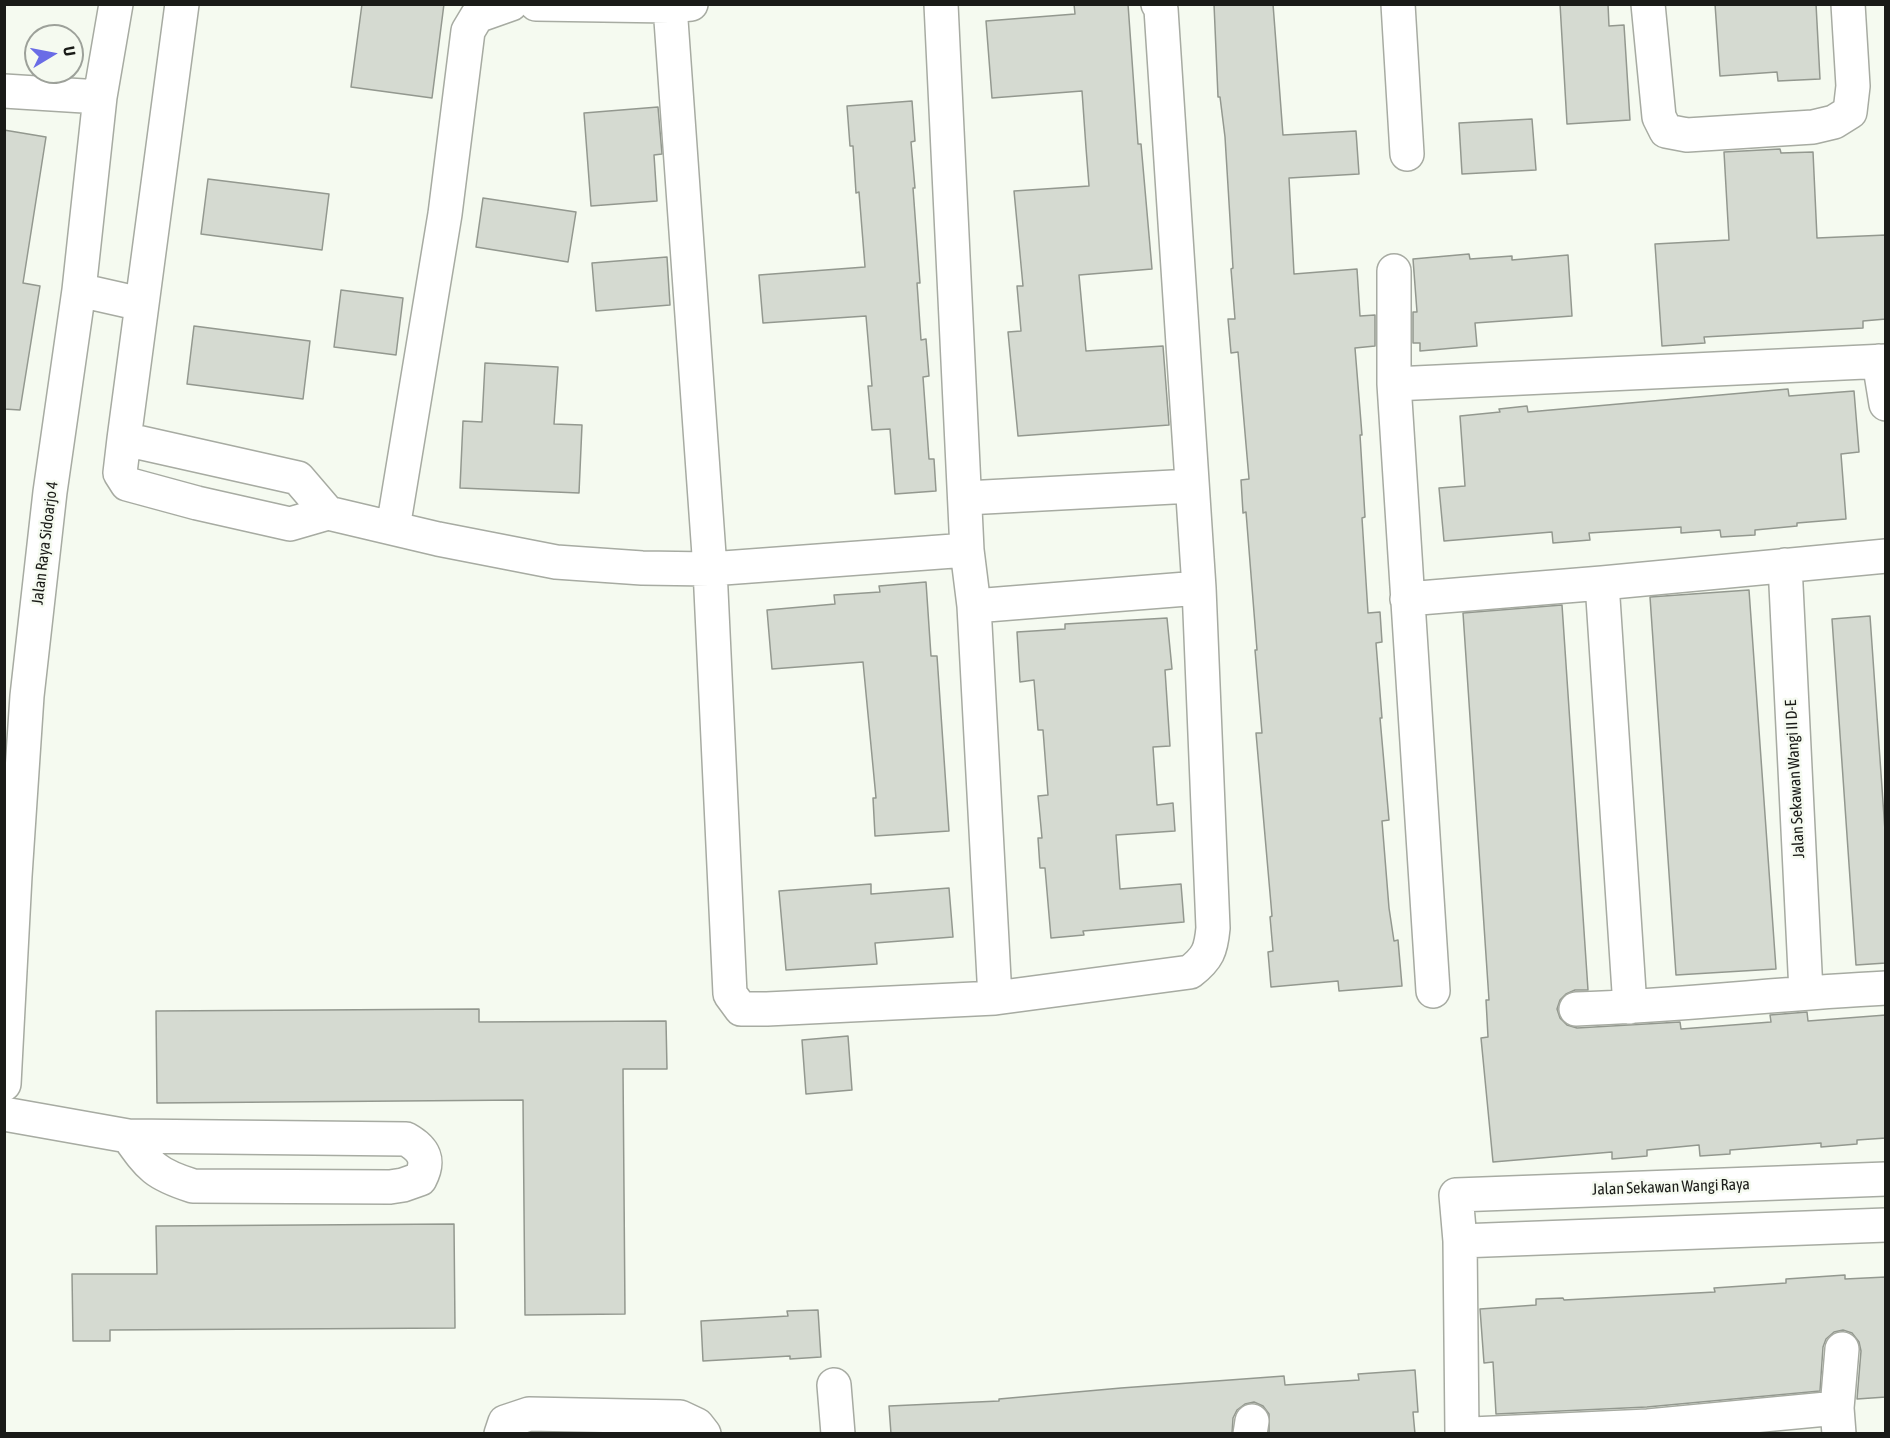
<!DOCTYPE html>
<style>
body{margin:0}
#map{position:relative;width:1890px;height:1438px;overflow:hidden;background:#f5faf0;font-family:"Asap Condensed",sans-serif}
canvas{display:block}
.frame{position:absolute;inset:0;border:6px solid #1a1b18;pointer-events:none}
.north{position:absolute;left:24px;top:24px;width:60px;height:60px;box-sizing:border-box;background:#f5faf0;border:2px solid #9da19a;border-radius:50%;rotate:80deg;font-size:16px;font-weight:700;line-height:24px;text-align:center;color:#1a1b18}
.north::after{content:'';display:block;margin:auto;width:21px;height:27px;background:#6a6ce6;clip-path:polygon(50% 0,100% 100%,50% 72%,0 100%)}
</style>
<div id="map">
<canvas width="1890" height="1438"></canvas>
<div class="frame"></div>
<div class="north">U</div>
</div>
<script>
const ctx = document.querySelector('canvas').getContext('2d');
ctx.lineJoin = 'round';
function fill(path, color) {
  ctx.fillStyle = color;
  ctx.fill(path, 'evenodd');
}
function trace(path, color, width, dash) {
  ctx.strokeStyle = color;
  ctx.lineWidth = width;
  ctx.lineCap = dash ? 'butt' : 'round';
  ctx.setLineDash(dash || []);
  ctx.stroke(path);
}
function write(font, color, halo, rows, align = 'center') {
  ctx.font = font + ' "Asap Condensed",sans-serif';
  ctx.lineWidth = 5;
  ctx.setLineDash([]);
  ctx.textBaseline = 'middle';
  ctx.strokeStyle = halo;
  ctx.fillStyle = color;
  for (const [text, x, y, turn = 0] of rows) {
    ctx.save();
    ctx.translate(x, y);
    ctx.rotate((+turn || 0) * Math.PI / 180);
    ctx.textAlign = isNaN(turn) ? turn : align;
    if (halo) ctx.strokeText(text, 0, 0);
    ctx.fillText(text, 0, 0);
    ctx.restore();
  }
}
const building = new Path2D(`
 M362 4H444L432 98 351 87Z
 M1074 4H1128L1138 144H1141L1152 269 1079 275 1086 351 1163 346 1169 425 1018 436 1008 332 1021 331 1017 286H1023L1014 191 1089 186 1086 148 1082 91 992 98 986 21 1075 14Z
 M1214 4H1273L1283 135 1356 131 1359 174 1289 178 1294 274 1357 269 1360 316 1375 315V346L1355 348 1362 435H1360L1365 517 1362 518 1368 613 1380 612 1382 642 1376 643 1382 718H1380L1389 820 1382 821 1389 908 1394 941 1398 940 1402 986 1339 991 1338 981 1271 987 1268 952 1273 951 1270 917 1272 916 1256 733H1262L1255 650H1257L1246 512 1243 513 1241 480 1249 479 1238 352 1231 353 1228 319H1235L1231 269 1233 268 1225 137 1220 97H1218Z
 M1560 4H1608L1609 26 1624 25 1630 120 1567 124Z
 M1715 4H1816L1820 79 1778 81 1777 72 1720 76Z
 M912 101 915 141 911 142 915 188H913L920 283H917L921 340 926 339 929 376 923 377 929 459H934L936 491 895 494 890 429 872 430 868 386H872L866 316 763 323 759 275 865 267 859 192 856 193 853 146H850L847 106Z
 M658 107 662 154 654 155 657 201 591 206 584 113Z
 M1532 119 1536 170 1462 174 1459 123Z
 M4 130 46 137 23 283 40 286 20 410 4 409Z
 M1780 149 1781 153 1813 152 1817 238 1886 235V319L1863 321V328L1704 337 1705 343 1662 346 1655 244 1729 240 1724 152Z
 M208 179 329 194 322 250 201 234Z
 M483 198 576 212 568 262 476 247Z
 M1469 254 1470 259 1512 256V260L1568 255 1572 316 1475 323 1477 346 1420 351V343H1413V312H1417L1413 259Z
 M667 257 670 305 596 311 592 263Z
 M341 290 403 298 396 355 334 347Z
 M194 326 310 341 303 399 187 384Z
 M485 363 558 367 554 424 582 425 579 493 460 488 463 421 482 422Z
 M1788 389 1789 396 1854 391 1859 452 1841 454 1846 519 1797 523V526L1755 530V535L1721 537 1720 530 1681 533V527L1589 533 1590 540 1553 543 1552 532 1444 541 1439 488 1465 486 1460 416 1500 412 1499 409 1527 406 1528 412Z
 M926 582 931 656H937L949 831 875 836 873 798H876L863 662 772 669 767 610 835 604 834 595 880 592 879 586Z
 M1749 590 1776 969 1676 975 1650 597Z
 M1562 605 1588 990H1575L1566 994 1560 1000 1557 1009 1560 1018 1567 1025 1577 1028 1680 1022 1681 1029 1771 1022 1770 1015 1807 1012 1808 1021 1886 1015V1138L1857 1140V1144L1821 1147V1143L1730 1150V1154L1700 1156 1699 1145 1647 1150V1156L1612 1159V1152L1493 1162 1481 1038 1488 1037 1486 1000H1489L1463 613Z
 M1870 616 1886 845V963L1856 965 1832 619Z
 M1167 618 1172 669 1165 670 1170 746 1153 747 1157 805 1173 803 1175 831 1116 835 1120 889 1181 884 1184 922 1083 931 1084 935 1051 938 1045 868H1040L1038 838H1042L1038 796 1048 795 1043 730H1038L1034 680 1020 682 1017 632 1065 629V624Z
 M871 884V894L949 888 953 937 875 943 877 964 786 970 779 891Z
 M479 1009V1022L666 1021 667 1069H623L625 1314 525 1315 523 1100 157 1103 156 1011Z
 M848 1036 852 1090 806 1094 802 1040Z
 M454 1224 455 1328 110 1330V1341H73L72 1274H157L156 1226Z
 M1845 1275V1279L1886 1277V1397L1857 1399 1861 1351 1859 1342 1852 1333 1843 1330 1834 1332 1826 1339 1823 1347 1820 1391 1647 1407 1496 1414 1493 1362 1484 1363 1480 1309 1536 1305V1299L1563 1298 1564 1300 1715 1292 1714 1288 1786 1283V1279Z
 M818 1310 821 1357 790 1359V1356L703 1361 701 1321 788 1316 787 1311Z
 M1415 1370 1418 1412H1413L1415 1434H1269V1414L1263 1406 1254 1402 1245 1404 1237 1410 1233 1418 1232 1434H891L889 1406 999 1401V1399L1121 1388 1284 1376 1285 1385 1359 1380 1358 1374Z`);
fill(building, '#d5dad1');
trace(building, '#93988f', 1.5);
const minor = new Path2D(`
 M182 4 124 439 120 473 127 484 197 503 290 524 328 513 438 539 556 562 642 568 710 569 967 550
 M536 4 670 6 691 4
 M941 4 967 550 974 606 995 998
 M1398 4 1407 154
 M1648 4 1659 117 1666 131 1687 135 1813 127 1834 122 1850 112 1853 86 1848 4
 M670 6 710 569 730 994 741 1009H767L995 998 1190 972C1208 958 1211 950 1213 928L1199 588 1161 9 1158 4
 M4 91 100 97
 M1394 271V384L1433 991
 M79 290 141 304
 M1879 361 1886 404
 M1394 384 1886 361
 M124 439 298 478 328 513
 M966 498 1192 486
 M393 528 445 214 468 31 477 16 511 4
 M1785 565 1806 992
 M1602 583 1630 1007
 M1407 599 1602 583 1886 556
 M974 606 1199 588
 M1576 1009C1679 1006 1782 993 1886 988
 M4 1084 15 876 27 696 50 492 79 290 100 97 116 4
 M4 1114 128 1136 406 1139C424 1149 430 1160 420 1179L403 1185 390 1187 193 1186C155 1174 150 1167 128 1136
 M1460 1241 1886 1225
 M834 1385 838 1434
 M501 1434 505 1422 529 1414 680 1417 697 1425 704 1434
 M1250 1434 1252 1421
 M1462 1434 1460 1241 1456 1195 1886 1179
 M1472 1434 1648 1426 1837 1408
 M1839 1434 1837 1408 1842 1349`);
trace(minor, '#a7aba2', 36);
trace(minor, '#fff', 33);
write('16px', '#1a1b18', '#f5faf0', [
 ["Jalan Raya Sidoarjo 4",45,543,-83],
 ["Jalan Sekawan Wangi II D-E",1795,779,-93],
 ["Jalan Sekawan Wangi Raya",1671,1187,-2]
]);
</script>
